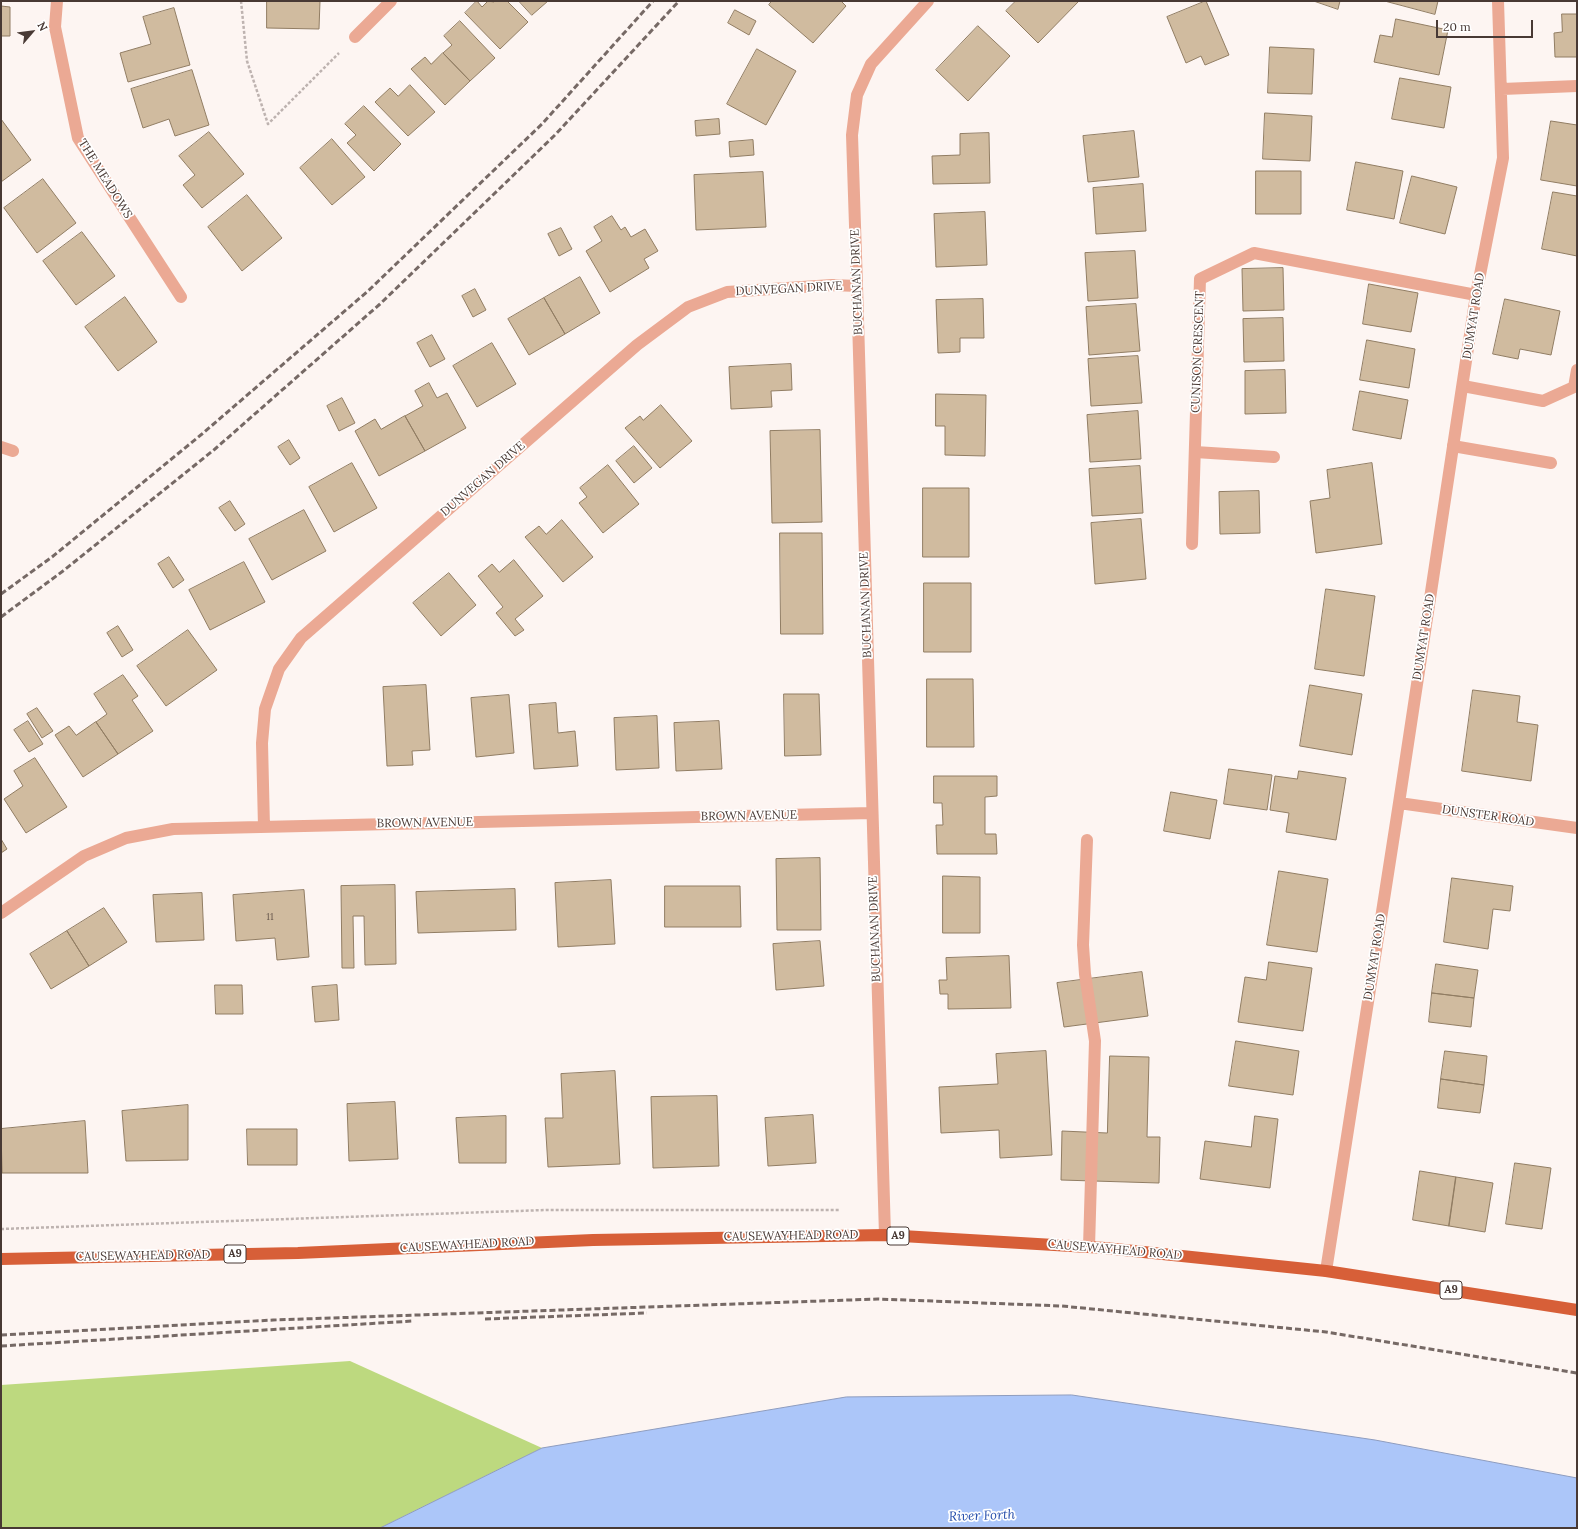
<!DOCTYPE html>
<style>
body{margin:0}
#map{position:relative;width:1578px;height:1529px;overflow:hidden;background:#fdf5f2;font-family:Lora,serif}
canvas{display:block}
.frame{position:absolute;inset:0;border:2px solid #483934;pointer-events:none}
.north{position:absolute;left:12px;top:12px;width:40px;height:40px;-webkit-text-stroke:3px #fff;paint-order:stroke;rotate:62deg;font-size:11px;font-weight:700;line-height:16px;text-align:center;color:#483934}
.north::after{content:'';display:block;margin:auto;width:14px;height:18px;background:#483934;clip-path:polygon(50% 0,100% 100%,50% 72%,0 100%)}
.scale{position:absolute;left:1436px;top:20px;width:97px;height:18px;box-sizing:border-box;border:2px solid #483934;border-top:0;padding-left:5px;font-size:12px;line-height:14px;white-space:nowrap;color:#483934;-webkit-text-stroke:3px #fff;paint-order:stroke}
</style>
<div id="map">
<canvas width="1578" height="1529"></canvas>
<div class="frame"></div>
<div class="north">N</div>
<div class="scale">20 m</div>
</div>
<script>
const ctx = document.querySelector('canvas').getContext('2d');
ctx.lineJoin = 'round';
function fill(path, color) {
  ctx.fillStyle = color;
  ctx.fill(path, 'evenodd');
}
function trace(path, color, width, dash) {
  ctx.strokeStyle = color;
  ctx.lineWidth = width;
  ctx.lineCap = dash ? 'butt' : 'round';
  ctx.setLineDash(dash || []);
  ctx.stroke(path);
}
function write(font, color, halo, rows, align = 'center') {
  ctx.font = font + ' Lora,serif';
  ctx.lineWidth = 3.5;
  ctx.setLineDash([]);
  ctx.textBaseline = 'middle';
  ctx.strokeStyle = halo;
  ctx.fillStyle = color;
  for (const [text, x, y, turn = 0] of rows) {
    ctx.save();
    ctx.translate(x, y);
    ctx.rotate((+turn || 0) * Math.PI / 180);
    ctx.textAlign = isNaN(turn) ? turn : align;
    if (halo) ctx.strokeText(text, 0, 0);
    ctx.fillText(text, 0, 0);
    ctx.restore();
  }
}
fill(new Path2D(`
 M350 1361 542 1448 380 1528H1V1385Z`), '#bdd97f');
const water = new Path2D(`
 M1072 1395 1375 1440 1577 1478V1528H380L542 1448 846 1397Z`);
fill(water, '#acc6f9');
trace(water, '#8e9cbe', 1);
const building = new Path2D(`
 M267 1H320L319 29 267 28Z
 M477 1 482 7 488 1 494 2 495 1H507L528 22 500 49 465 13Z
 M519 1H548L532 15Z
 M772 1H841L846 6 813 43 769 5Z
 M1016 1H1079L1038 43 1006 11Z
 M1206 1 1229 55 1205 65 1201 56 1186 63 1167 17Z
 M1314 1H1340L1338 9Z
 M1385 1H1438L1435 14Z
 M1 6 10 7V36H1Z
 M174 8 190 65 128 82 120 53 151 44 143 17Z
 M735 10 756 21 749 35 728 23Z
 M1562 14H1577V57H1555L1554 33 1562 32Z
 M1396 19 1448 30 1439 75 1374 62 1380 35 1392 37Z
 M460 21 495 58 470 81 443 53 452 45 444 36Z
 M978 26 1010 56 968 101 936 70Z
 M1270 47 1314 49 1312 94 1268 93Z
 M757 49 796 71 766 125 727 104Z
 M443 53 470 81 445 105 411 69 425 57 431 64Z
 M192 70 209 125 175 136 169 119 143 128 131 89Z
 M1400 78 1451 87 1444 128 1392 119Z
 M410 85 435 112 408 136 375 102 390 88 398 96Z
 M364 106 401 144 374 171 347 143 356 135 345 124Z
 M1265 113 1312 116 1310 161 1263 159Z
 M1 119 31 160 1 182Z
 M719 119 720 134 696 136 695 121Z
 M1551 121 1577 125V186L1541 180Z
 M1134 131 1139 177 1088 182 1083 136Z
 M209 132 244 174 202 208 183 185 195 175 179 156Z
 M989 133 990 183 933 184 932 156 960 155V134Z
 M332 139 365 177 332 205 300 168Z
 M753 140 754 155 730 157 729 142Z
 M1356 162 1403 171 1394 219 1347 210Z
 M1256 171H1301V214H1256Z
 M763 172 766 227 696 230 694 175Z
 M1412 176 1457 187 1445 234 1400 223Z
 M43 179 76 223 37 253 4 208Z
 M1143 184 1146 231 1096 234 1093 188Z
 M1553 192 1577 196V256L1542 249Z
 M247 195 282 238 242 271 208 227Z
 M985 212 987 265 936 267 934 214Z
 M612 216 621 230 625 227 631 237 645 229 658 251 644 259 649 268 610 292 586 251 602 241 594 227Z
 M561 228 572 249 559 256 548 234Z
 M82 232 115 276 76 305 43 261Z
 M1135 251 1138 298 1088 301 1085 253Z
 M1283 268 1284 310 1243 311 1242 269Z
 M580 277 600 313 565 334 544 298Z
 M1369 284 1418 293 1411 332 1363 324Z
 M475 289 486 310 473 317 462 296Z
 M125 297 157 342 118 371 85 327Z
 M544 298 565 334 529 355 508 319Z
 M983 299 984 338H960V352L938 353 936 300Z
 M1505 299 1560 311 1551 355 1520 349 1518 359 1493 354Z
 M1136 304 1140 351 1089 355 1086 307Z
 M1283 318 1284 361 1244 362 1243 319Z
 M432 335 445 359 430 367 417 343Z
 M1367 340 1415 349 1409 388 1360 380Z
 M492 343 516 384 477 407 453 366Z
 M1138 356 1142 403 1091 406 1088 359Z
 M791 364 792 390 771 391 772 407 731 409 729 367Z
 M1285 370 1286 413 1245 414V371Z
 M429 383 437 398 447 393 466 428 425 451 405 416 423 406 415 391Z
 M1360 391 1408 400 1401 439 1353 430Z
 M936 394 986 395 985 456 945 455V426H936Z
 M342 398 355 423 339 431 327 406Z
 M661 405 692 441 660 468 625 428 640 416 643 420Z
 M1138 411 1141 459 1090 462 1087 415Z
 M405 416 425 451 379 476 355 431 375 419 381 429Z
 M820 430 822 522 772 523 770 431Z
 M289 440 300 458 290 465 278 447Z
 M634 446 652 468 634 483 616 461Z
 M352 463 377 508 334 532 309 487Z
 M1372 463 1382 544 1316 553 1310 501 1330 498 1327 470Z
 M608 465 639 504 603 533 579 503 587 497 580 488Z
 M1140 466 1143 513 1092 516 1089 469Z
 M923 488H969V557H923Z
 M1259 491 1260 533 1220 534 1219 492Z
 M230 501 245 524 235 531 219 508Z
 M304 510 326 551 272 580 249 539Z
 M1141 519 1146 579 1095 584 1091 523Z
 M562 520 593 557 563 582 525 537 539 526 546 534Z
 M780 533H822L823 634H781Z
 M169 557 184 580 173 588 158 564Z
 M514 560 543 596 515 619 524 630 515 636 496 613 503 607 478 576 492 564 499 572Z
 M244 562 265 602 210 630 189 590Z
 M449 573 476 605 441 636 413 603Z
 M924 583H971V652H924Z
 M1326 589 1375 596 1364 676 1315 669Z
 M118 626 133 650 122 657 107 633Z
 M188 630 217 670 166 706 137 666Z
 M123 675 138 696 132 700 153 731 118 754 96 722 107 714 94 694Z
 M927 679H973L974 747H927Z
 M426 685 430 750 412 751 413 765 387 766 383 687Z
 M1310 685 1362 694 1352 755 1300 746Z
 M1473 690 1520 696 1517 722 1538 725 1531 781 1462 771Z
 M784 694H819L821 755 785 756Z
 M509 695 514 753 476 757 471 698Z
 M556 703 558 733 575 731 578 766 534 769 529 705Z
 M37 708 53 731 42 738 27 714Z
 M657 716 659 768 616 770 614 718Z
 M28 721 43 744 29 752 14 730Z
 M719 721 722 769 676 771 674 723Z
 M96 722 118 754 83 777 55 735 69 726 76 735Z
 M35 758 67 807 26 833 4 799 23 786 14 771Z
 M1229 769 1272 775 1267 810 1224 804Z
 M1299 771 1346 778 1336 840 1286 832 1289 813 1270 810 1275 776 1297 779Z
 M934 776H997V796L985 797V834H996L997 854H937L936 825H943L942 803H934Z
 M1171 792 1217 800 1210 839 1164 831Z
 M1 839 7 849 1 853Z
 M820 858 821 930H777L776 859Z
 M1279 871 1328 879 1317 952 1267 945Z
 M943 876 980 877V933H943Z
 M1452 878 1513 886 1510 911 1493 909 1488 949 1444 942Z
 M611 880 615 944 558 947 555 883Z
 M395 885 396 964 365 965 364 916H353L354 968H342L341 886Z
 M665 886H740L741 927H665Z
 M515 889 516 930 418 933 416 892Z
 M304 890 309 957 277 960 275 938 236 941 233 895Z
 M202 893 204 940 156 942 153 895Z
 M104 908 127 942 89 966 67 931Z
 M67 931 89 966 51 989 30 954Z
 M820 941 824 986 776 990 773 944Z
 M1009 956 1011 1008 948 1009V994H940L939 980H947L946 958Z
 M1269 962 1312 968 1303 1031 1238 1022 1245 977 1266 980Z
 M1436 964 1478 970 1474 998 1432 993Z
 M1142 972 1148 1016 1064 1027 1057 983Z
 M215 985H242L243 1014H216Z
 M337 985 339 1020 315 1022 312 987Z
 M1432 993 1474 998 1471 1027 1429 1022Z
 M1236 1041 1299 1051 1293 1095 1229 1086Z
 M1046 1051 1052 1155 1000 1158 999 1130 941 1133 939 1087 998 1084 996 1054Z
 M1445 1051 1487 1056 1484 1085 1441 1079Z
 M1110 1056 1149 1057 1147 1137H1160L1159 1183 1061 1180 1062 1131 1107 1133Z
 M615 1071 620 1164 548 1167 545 1118H563L561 1074Z
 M1441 1079 1484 1085 1480 1113 1438 1108Z
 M717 1096 719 1166 653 1168 651 1097Z
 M395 1102 398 1159 349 1161 347 1104Z
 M188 1105V1160L126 1161 122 1111Z
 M813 1115 816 1163 768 1166 765 1118Z
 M506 1116V1163H459L456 1118Z
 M1255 1116 1278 1119 1270 1188 1200 1179 1205 1141 1251 1147Z
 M85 1121 88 1173H2L1 1129Z
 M247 1129H297V1165H248Z
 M1515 1163 1551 1168 1542 1229 1506 1224Z
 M1420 1171 1456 1177 1449 1226 1413 1220Z
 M1456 1177 1493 1183 1485 1232 1449 1226Z`);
fill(building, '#d0bb9f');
trace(building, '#917d63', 1);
trace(new Path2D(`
 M241 1 247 61 268 124 339 53
 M1 1229 546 1210H840`), '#beb3b0', 2.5, [3, 2]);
trace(new Path2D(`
 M1463 386 1543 401 1574 387 1577 370
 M1453 446 1551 463
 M1 447 13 451
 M1195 452 1274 457
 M1087 840 1083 945 1085 974 1095 1041 1089 1247`), '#eba994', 12);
trace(new Path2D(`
 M57 1 55 27 78 138 181 297
 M355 37 391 1
 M1502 89 1577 86
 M1192 544 1200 279 1254 253 1476 295
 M1399 803 1577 828
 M264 827 262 743 265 709 279 669 301 638 637 345 688 307 727 292 832 285 857 286
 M1 913 84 856 126 838 173 829 872 813
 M885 1235 857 286 852 135 857 95 871 64 928 1
 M1326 1271 1399 803 1476 295 1503 158 1498 1`), '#eba994', 12);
trace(new Path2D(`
 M1 1259 298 1253 593 1240 885 1235 1105 1248 1326 1271 1577 1310`), '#d75f38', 12);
trace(new Path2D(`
 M1 594 52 557 202 434 368 291 542 124 653 1
 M1 617 63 571 215 449 380 304 555 135 679 1
 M485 1319 647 1313
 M1 1335 273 1320 878 1299 1062 1306 1326 1332 1577 1373
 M1 1346 413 1321`), '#766965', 3, [6, 3]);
write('10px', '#6a5a4f', null, [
 ["11",270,917]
]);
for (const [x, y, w] of [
 [898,1236,22],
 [235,1254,22],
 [1451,1290,22]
]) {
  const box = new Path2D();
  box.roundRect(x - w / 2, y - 9, w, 18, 3);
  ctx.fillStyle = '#fff';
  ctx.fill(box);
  trace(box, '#483934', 1);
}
write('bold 11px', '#483934', null, [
 ["A9",898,1236],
 ["A9",235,1254],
 ["A9",1451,1290]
]);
write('12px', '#483934', '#fff', [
 ["THE MEADOWS",105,179,58],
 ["BUCHANAN DRIVE",857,282,-92],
 ["DUNVEGAN DRIVE",789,289,-3],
 ["DUMYAT ROAD",1474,316,-81],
 ["CUNISON CRESCENT",1198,352,-88],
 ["DUNVEGAN DRIVE",483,479,-41],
 ["BUCHANAN DRIVE",866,605,-92],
 ["DUMYAT ROAD",1424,637,-81],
 ["BROWN AVENUE",749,816,-1],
 ["DUNSTER ROAD",1488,816,8],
 ["BROWN AVENUE",425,823,-1],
 ["BUCHANAN DRIVE",875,929,-92],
 ["DUMYAT ROAD",1375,957,-81],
 ["CAUSEWAYHEAD ROAD",791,1236,-1],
 ["CAUSEWAYHEAD ROAD",467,1245,-3],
 ["CAUSEWAYHEAD ROAD",1115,1250,5],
 ["CAUSEWAYHEAD ROAD",143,1256,-1]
]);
write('italic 13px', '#264eac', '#fff', [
 ["River Forth",982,1516,-2]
]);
</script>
